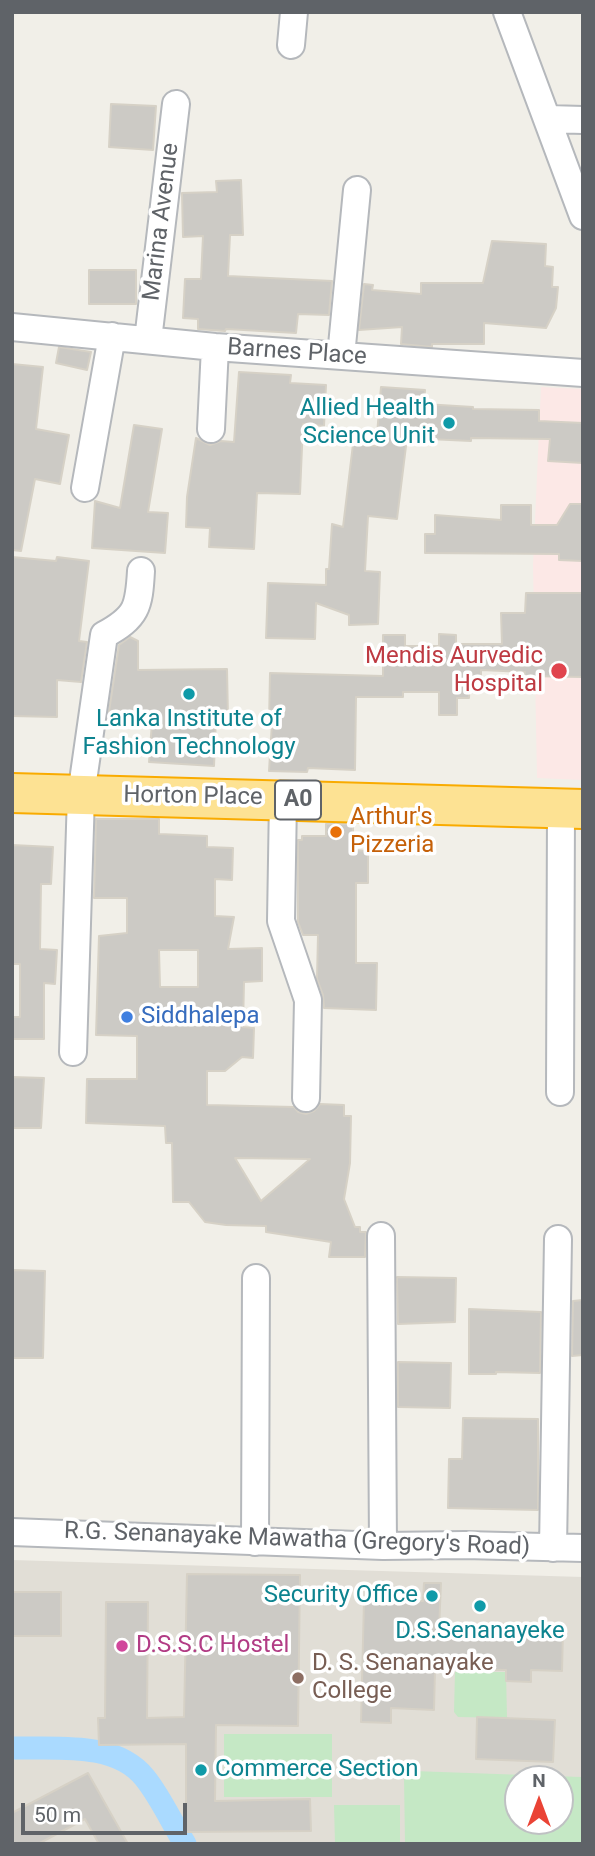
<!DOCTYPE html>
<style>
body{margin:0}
#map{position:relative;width:595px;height:1856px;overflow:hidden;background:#f1efe8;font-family:Roboto,sans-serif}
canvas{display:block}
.frame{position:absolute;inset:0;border:14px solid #5f6368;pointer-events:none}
.north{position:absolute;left:504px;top:1765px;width:70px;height:70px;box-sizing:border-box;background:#fff;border:2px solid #bfc1c3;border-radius:50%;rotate:0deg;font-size:19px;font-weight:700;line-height:28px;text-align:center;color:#5f6368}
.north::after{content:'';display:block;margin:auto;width:24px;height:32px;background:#ea4335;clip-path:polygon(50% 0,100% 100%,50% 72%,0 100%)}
.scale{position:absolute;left:21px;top:1803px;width:166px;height:32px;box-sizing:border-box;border:4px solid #5f6368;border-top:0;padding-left:9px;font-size:21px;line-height:24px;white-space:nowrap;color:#5f6368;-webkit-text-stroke:5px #fff;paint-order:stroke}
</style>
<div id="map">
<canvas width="595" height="1856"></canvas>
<div class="frame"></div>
<div class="north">N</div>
<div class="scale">50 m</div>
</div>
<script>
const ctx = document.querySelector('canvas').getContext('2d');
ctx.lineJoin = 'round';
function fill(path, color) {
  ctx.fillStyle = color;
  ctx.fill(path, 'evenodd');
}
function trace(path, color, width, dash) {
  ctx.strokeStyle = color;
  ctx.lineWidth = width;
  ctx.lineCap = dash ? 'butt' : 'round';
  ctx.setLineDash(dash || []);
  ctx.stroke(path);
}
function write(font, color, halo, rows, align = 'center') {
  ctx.font = font + ' Roboto,sans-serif';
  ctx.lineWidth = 7;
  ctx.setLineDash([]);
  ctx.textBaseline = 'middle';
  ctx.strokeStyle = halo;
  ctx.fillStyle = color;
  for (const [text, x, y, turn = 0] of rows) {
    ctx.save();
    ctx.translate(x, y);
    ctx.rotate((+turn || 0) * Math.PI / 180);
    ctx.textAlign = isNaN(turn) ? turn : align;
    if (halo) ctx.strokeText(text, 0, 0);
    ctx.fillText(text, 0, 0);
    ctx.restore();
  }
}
fill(new Path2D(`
 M12 1560 583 1577V1844H12ZM518 1779H560V1821H518Z`), '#e1ded6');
fill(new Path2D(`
 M541 387 583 389V780L537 778 533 565Z`), '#fce8e6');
fill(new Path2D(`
 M455 1672H506L507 1718 458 1717 454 1712Z
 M224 1734H332V1797H224Z
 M413 1771 581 1777 583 1779V1844H405L404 1777ZM560 1779V1821H518V1779Z
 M334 1805H400V1844H335Z`), '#c5e8c5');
trace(new Path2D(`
 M12 1748C56 1749 116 1741 145 1778 161 1798 172 1823 185 1844`), '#aadaff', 23);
const building = new Path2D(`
 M111 104 156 106 153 150 109 147Z
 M241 180 243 235H230L228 276 332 281 329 315 298 314 296 333 226 329 225 331 198 329V319L183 318 185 279H201L203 236 183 237 182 193 217 192 216 181Z
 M492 241 546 244 545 266 553 267 552 287H558L556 308 546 328 484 323V344H432V347L401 344 402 327 359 330 364 284 373 285 372 290 421 294V283H483Z
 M89 270H136V304H89Z
 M59 347 91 352 87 370 56 363Z
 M12 364 43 367 36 429 69 435 60 484 35 479 21 551 12 550Z
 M239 372 291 375 290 383 326 385 324 426 303 424 300 494 257 493 254 549 209 547 210 528 186 527 187 497 196 438 210 445 221 441 234 442Z
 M381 387 425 390 424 404 473 407V409L539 410V421L583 423V463L548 461 550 439 471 438V441L407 438 397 519 368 516 365 571 380 572 378 624 349 625V615L316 603 315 639 266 638 268 583 326 585V569H329L332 524 343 527 353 444 376 446Z
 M134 425 162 429 148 512 168 513 165 553 92 548 95 501 120 508Z
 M570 504H583V561L559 560V554L425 553V534H435V515L501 520V505H531V525H557Z
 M12 557 56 561 57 557 89 561 79 641 87 642 81 682 57 680V717L12 716Z
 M526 593H583V677L525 676V672L481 670V677H470L469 698H457V715H439V692H403V697H356L355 770 308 768 307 772 269 771 272 723H269L270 673 383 676V635H405V646H439V634L456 635V644H502L501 613H525Z
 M130 637 138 641V670L227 669 228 718H216L214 766 149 762 152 722 108 718 119 645Z
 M96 819H159V834L207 836V847L233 848 232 880 215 879V916L234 917 228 949 262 948V981L244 982 243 1027 254 1028 253 1058 242 1057 225 1071H207V1105L294 1107 298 1112 306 1114 314 1111 320 1104 344 1105V1116H351L350 1163 344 1199 355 1227H360V1232H366L365 1257H329L331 1242 266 1232V1226L226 1225 205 1222 189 1202H173L172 1143H166L165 1126 86 1123 87 1079H137V1036L96 1035 99 936 127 933V898H94ZM159 950H198V987H160ZM235 1158 310 1159 261 1201Z
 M326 824H353V850L368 851V883H356V963H377L376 1010 324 1008 323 995 317 979 318 935H303L298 922V840H302V836H326Z
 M12 845 53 847 51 884H41L40 949 57 950 55 984 44 983V1039H12V1017H20V964H12Z
 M12 1077 44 1078 41 1128H12Z
 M12 1270 45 1271 43 1358H12Z
 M397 1277 456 1278 455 1322 398 1324Z
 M583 1300V1355L572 1356 573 1301Z
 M469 1309 541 1312 540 1373 496 1372V1374H469Z
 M398 1362 451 1363 450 1408 398 1407Z
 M463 1418 538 1419V1510L448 1508 449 1459H462Z
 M187 1574 300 1575 298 1726 216 1725 215 1801 310 1799 311 1831 186 1832V1744L99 1745 98 1718H105L106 1602H148L147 1718 184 1717Z
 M424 1583H441L439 1630 495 1631V1624L533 1625V1631H563L562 1671 531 1670V1682L506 1681V1670L435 1669 434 1710 391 1708V1723L361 1722 364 1600 423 1601Z
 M12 1592H61V1636H12Z
 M477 1717 555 1720 553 1762 476 1759Z
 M88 1773 128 1844H99L85 1819 38 1844H12V1813Z`);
fill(building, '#cccac5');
trace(building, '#d6d1c6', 2);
const minor = new Path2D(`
 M507 12 583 216
 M291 45 294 12
 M548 119 583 120
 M12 327 215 347 583 373
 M148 340 176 104
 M341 356 357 190
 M211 429 215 347
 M85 488 112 336
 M283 799 281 921 308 1000 306 1098
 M73 1052 81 795 104 635C137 617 139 607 141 571
 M560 1092 561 808
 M381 1236 383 1546
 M12 1532 383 1546 465 1545 583 1548
 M255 1542 256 1278
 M553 1548 558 1239`);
const highway = new Path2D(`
 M12 793 583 809`);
trace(minor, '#b5b8bc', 30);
trace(highway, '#f9ab00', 42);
trace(minor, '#fff', 26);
trace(highway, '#fde293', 38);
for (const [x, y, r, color] of [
 [449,423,7,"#0f9aa8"],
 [559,671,9,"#e0444e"],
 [189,694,7,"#0f9aa8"],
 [336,832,7,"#e8710a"],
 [127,1017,7,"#3f7fe0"],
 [432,1596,7,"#0f9aa8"],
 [480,1606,7,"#0f9aa8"],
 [122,1646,7,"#d1479c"],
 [298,1678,7,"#8d6e63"],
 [201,1770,7,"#0f9aa8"]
]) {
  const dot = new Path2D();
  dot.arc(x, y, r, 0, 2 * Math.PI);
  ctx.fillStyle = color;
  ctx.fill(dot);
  trace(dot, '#fff', 2.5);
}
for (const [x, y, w] of [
 [298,800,46]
]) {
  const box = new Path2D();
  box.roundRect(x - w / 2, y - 19.5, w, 39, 5);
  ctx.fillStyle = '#fff';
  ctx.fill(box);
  trace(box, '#5f6368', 2);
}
write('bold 23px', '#5f6368', null, [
 ["A0",298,800]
]);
write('24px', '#5f6368', '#fff', [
 ["Marina Avenue",162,222,-83],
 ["Barnes Place",297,353,4],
 ["Horton Place",193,797,1],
 ["R.G. Senanayake Mawatha (Gregory's Road)",297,1540,2]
]);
write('24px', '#0d838f', '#fff', [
 ["Allied Health",435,409],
 ["Science Unit",435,437],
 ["Lanka Institute of",189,720,"center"],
 ["Fashion Technology",189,748,"center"],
 ["Security Office",418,1596],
 ["D.S.Senanayeke",480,1632,"center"],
 ["Commerce Section",215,1770,"left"]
], 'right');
write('24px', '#be3a42', '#fff', [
 ["Mendis Aurvedic",543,657],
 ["Hospital",543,685]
], 'right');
write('24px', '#c56008', '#fff', [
 ["Arthur's",350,818],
 ["Pizzeria",350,846]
], 'left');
write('24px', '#366cbe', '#fff', [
 ["Siddhalepa",141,1017]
], 'left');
write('24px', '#b23c85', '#fff', [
 ["D.S.S.C Hostel",136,1646]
], 'left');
write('24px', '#785e54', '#fff', [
 ["D. S. Senanayake",312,1664],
 ["College",312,1692]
], 'left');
</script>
